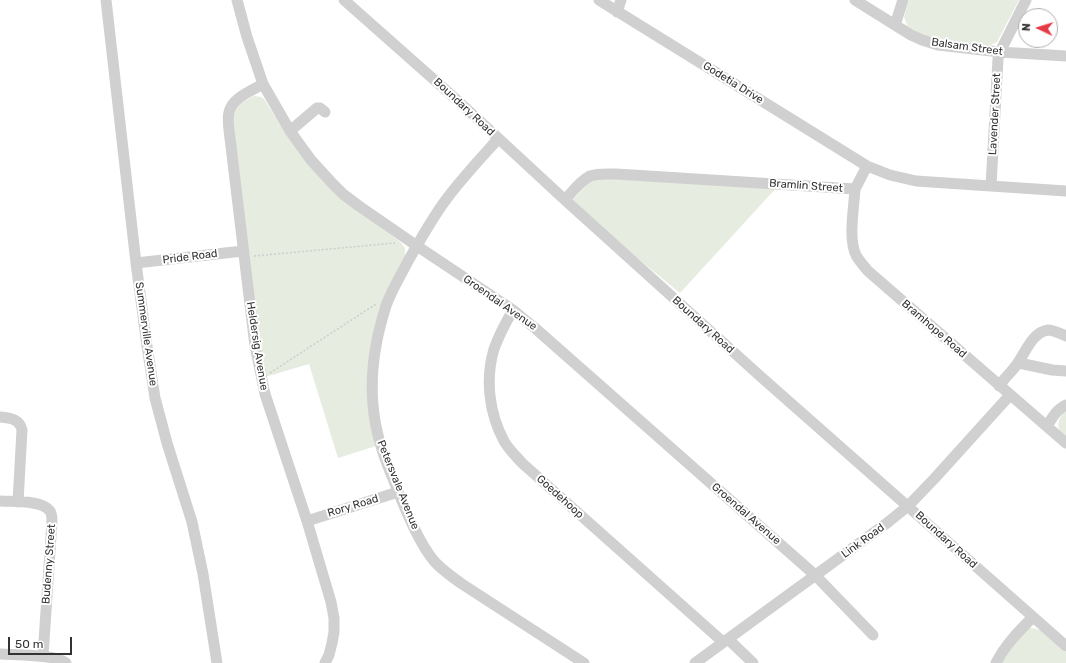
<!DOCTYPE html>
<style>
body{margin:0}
#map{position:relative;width:1066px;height:663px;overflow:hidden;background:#fff;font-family:Rubik,sans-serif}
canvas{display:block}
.north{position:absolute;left:1018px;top:8px;width:40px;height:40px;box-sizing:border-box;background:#fff;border:1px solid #adadad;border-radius:50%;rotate:274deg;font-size:11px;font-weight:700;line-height:16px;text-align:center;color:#333}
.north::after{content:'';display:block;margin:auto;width:14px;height:18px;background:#e63946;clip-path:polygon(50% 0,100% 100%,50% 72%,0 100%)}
.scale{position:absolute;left:8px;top:637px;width:64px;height:18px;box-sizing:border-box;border:2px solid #333;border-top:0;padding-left:5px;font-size:12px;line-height:14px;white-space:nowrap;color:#333;-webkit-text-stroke:3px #fff;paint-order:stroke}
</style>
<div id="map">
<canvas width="1066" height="663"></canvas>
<div class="north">N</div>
<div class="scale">50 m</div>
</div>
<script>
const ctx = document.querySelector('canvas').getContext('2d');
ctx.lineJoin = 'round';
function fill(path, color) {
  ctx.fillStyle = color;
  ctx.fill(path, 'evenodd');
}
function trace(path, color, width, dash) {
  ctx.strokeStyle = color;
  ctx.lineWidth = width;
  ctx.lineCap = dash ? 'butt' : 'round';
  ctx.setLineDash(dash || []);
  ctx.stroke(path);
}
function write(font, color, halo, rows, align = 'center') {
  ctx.font = font + ' Rubik,sans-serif';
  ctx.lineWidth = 4;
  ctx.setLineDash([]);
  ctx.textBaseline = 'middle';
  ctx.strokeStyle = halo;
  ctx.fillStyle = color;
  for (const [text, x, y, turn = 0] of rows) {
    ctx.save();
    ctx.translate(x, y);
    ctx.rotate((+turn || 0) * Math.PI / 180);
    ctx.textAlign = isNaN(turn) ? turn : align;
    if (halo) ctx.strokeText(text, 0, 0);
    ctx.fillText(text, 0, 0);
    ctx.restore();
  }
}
fill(new Path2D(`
 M909 0H1019L997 42 989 46 934 41 912 30 907 25 904 17Z
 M254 96 261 97 264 99 287 136 310 166 365 216 398 240 402 244 405 248V255L389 286 379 312 376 446 338 458 309 364 265 377 259 342 233 119 235 109 241 103Z
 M593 178 778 186 680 293 570 203Z
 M1066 410V438C1055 429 1057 419 1066 410Z
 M1029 628C1044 627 1056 643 1066 652V663H1000L1004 654Z`), '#e6ecdf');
trace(new Path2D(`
 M254 256 395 243
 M270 373 376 304`), '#cdcdcd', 1.5, [2, 2]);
trace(new Path2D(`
 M106 0 136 263 147 346 155 398 167 443 192 522 203 574 217 663
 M237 0 247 37 263 84 290 131 311 160 332 183 343 194 359 206 417 246 513 310 536 329 815 575 873 635
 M344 0 457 100 565 200 760 376 1066 646
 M599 0 867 166 890 175 916 181 1066 191
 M855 0 911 35 922 40 938 45 1000 52 1066 56
 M617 12 621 0
 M895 25 903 0
 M263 84C251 91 232 98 229 112 227 120 229 130 230 138L255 346 265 394 307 521 331 602 334 618V632L332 643 329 655 325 663
 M290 131 317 108H320L325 112
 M498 139C480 159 461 179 445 201 431 220 419 242 407 263 400 277 391 291 386 306 376 337 370 372 373 405 374 418 377 433 381 446 385 461 392 475 397 489 406 511 419 543 434 561 442 570 452 577 462 584L584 663
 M991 186 998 59 1000 52 1026 0
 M855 189C854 207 848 240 856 255 859 261 864 266 868 271L1066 443
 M565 200C572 192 580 181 590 176 598 173 607 174 616 174L855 189 867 166
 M136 263 243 251
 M513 310C506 322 499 335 494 349 485 379 489 413 504 441 509 450 516 456 522 463L723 642
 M1019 363 1052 370 1066 371
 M999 386C1005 377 1014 370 1019 361 1026 351 1033 332 1048 330 1054 330 1061 334 1066 336
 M0 417C10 418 20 419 22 430L18 502
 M1047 426C1052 418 1057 409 1066 405
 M0 501C13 502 42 500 50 511 52 514 52 518 52 521L43 656
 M307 521 398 492
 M728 639 753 663
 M0 654C15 655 55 654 66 663
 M695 663 887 523 908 506 934 479 1010 395
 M996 663C1005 645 1019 631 1033 617`), '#d0d0d0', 11);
write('11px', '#333', '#fff', [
 ["Balsam Street",967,47,8],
 ["Godetia Drive",733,83,32],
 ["Boundary Road",464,107,43],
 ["Lavender Street",995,114,-87],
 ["Bramlin Street",806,186,4],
 ["Pride Road",190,257,-7],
 ["Groendal Avenue",500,303,35],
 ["Boundary Road",703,325,42],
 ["Bramhope Road",934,329,41],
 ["Summerville Avenue",146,334,82],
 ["Heldersig Avenue",257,346,81],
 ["Petersvale Avenue",398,485,68],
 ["Goedehoop",560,497,42],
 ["Rory Road",353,506,-17],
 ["Groendal Avenue",746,514,41],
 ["Boundary Road",946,540,42],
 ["Link Road",863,541,-36],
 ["Budenny Street",49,564,-86]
]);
</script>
